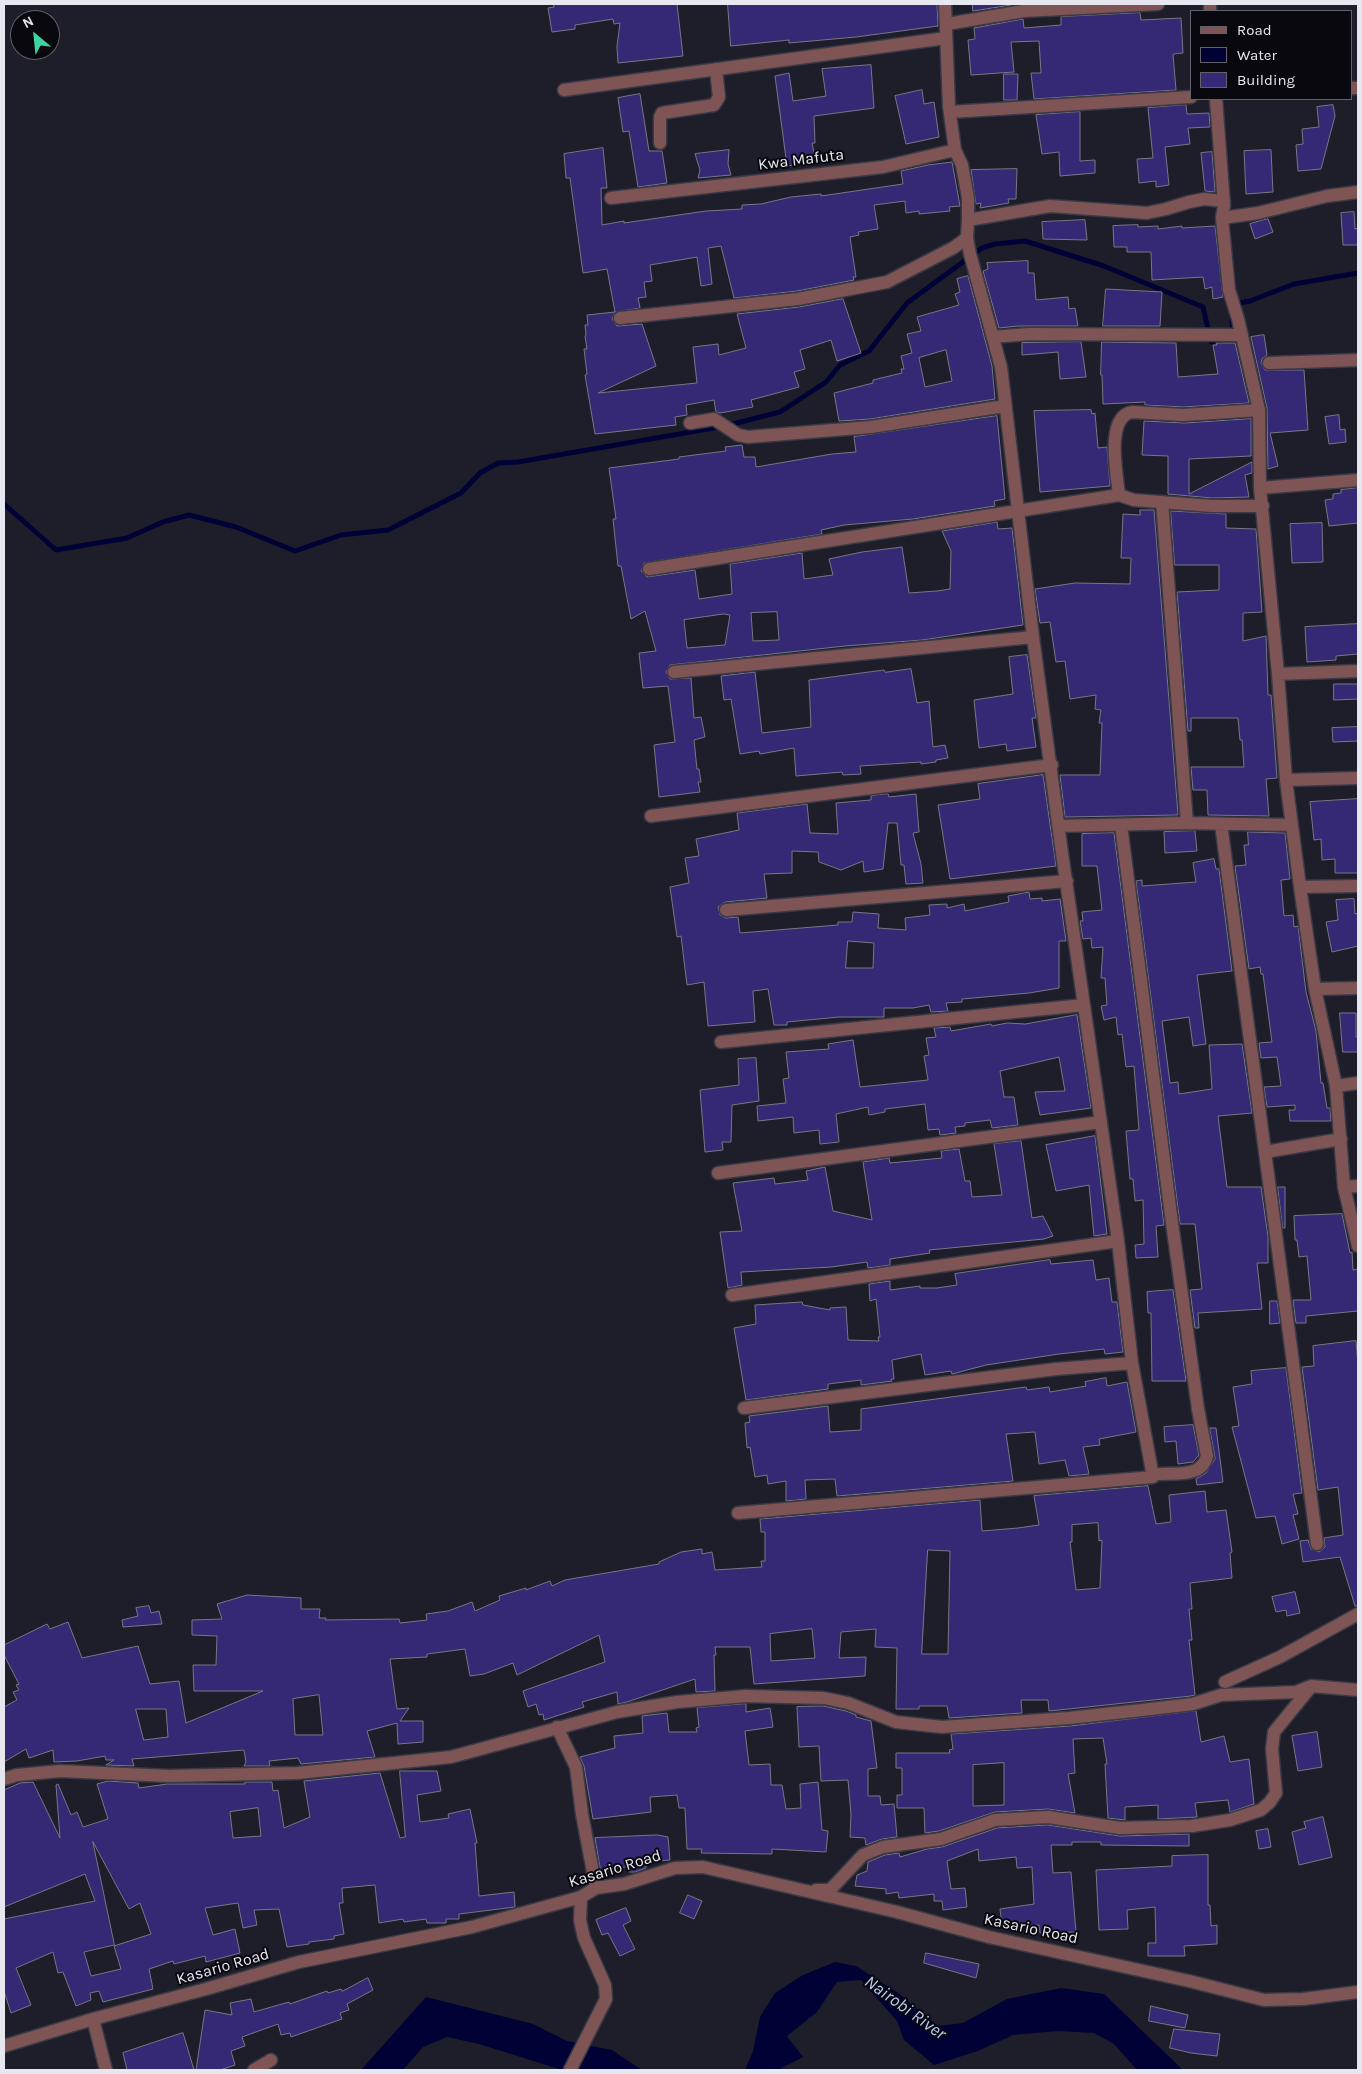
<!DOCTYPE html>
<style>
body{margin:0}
#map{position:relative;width:1362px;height:2074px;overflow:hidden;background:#1e1e2a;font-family:Karla,sans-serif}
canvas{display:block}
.frame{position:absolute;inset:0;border:5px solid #e7e7f0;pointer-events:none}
.legend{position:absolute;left:1190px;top:10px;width:162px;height:90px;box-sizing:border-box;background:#09080e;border:1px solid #626168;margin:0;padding:6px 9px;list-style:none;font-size:15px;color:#e7e7f0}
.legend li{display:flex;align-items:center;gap:10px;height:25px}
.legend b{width:25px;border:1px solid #626168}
.north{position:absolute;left:10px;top:10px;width:50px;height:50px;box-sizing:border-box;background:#09080e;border:1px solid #626168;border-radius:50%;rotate:332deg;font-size:14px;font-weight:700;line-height:20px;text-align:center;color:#e7e7f0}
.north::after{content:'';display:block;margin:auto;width:18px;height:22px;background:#3cd4a4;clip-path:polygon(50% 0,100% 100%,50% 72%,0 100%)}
</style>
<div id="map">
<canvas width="1362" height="2074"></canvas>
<div class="frame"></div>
<ul class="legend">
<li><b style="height:6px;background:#7e5455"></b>Road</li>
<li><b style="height:14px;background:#000235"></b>Water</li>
<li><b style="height:14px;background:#352874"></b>Building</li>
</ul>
<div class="north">N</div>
</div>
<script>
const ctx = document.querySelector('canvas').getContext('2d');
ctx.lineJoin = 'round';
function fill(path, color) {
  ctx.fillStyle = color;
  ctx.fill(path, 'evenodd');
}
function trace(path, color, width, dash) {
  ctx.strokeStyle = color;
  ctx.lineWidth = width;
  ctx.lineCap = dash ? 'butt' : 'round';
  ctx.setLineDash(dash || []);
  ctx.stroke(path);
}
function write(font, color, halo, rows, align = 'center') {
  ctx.font = font + ' Karla,sans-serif';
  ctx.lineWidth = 4;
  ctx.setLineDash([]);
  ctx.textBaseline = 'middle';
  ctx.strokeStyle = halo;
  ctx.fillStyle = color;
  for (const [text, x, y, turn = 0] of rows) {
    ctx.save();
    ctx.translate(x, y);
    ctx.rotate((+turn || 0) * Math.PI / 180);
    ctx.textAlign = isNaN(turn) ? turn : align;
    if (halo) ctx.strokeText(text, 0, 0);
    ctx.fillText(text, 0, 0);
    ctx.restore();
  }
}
fill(new Path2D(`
 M835 1962 856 1966 898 1993 938 2026 963 2023 1007 1999 1061 1988 1104 1994 1183 2070H1137L1114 2044 1094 2033 1058 2031 1013 2035 978 2051 934 2065 904 2040 897 2021 861 1980 837 1982 817 2012 787 2036 803 2057 778 2070H745L753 2051 760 2017 775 1993 803 1975Z
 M426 1997 533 2024 567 2041 612 2050 642 2070H562L479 2044 447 2037 423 2047 403 2070H361Z`), '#000235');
trace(new Path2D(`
 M1234 304 1250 301 1294 284 1358 273
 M1232 315 1233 334
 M4 504 56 550 127 538 163 522 189 515 236 527 295 551 341 535 388 530 461 493 480 473 498 463 518 462 725 426 780 412 826 382 840 365 869 351 907 303 982 248 995 244 1025 241 1104 266 1203 307 1211 342 1220 341`), '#000235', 5);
const building = new Path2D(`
 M553 4H677L683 56 618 63 617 46 620 23 614 24 613 19 575 25V29L552 32 548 8 554 7Z
 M728 4H937L938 26 856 37 789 43V40L731 46Z
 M973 4H1018L973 11Z
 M1140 13 1141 20 1181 18 1183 53 1173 54 1176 90 1034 99 1031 73H1041L1039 41 1011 42 1014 72 971 75 968 40 975 39 974 28 1023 19 1024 28 1061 25V17Z
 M871 65 874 108 814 116 815 143H812L816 162 787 166 775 76 789 73 793 101 826 96 822 69Z
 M1004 74H1018L1017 100H1004Z
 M922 90 924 104 934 102 939 137 906 144 895 96Z
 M640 94 649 151H662L667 183 638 187 629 131 623 132 618 98Z
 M1186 105 1187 114 1209 113 1210 127 1188 128 1190 144 1165 147 1169 185 1156 187V181L1139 183 1137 159 1153 158 1148 108Z
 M1333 105 1335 116 1321 169 1298 171 1296 145 1303 144 1302 129 1319 127 1317 107Z
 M1080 112V161L1095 160V173L1060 176 1059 152 1042 154 1036 115Z
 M603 148 607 188H601L602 225 624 221V223L706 211 742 209V205L761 204 791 197 821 194V196L903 184 901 171 928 165 952 162 960 206 949 207 950 211 919 214V211L906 213 905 201 874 205 878 229 858 232 859 235 850 237 856 277H853L854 280 797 291 734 298 721 246 708 248 712 284 701 286 697 257 650 265 652 281 644 282 646 297 638 298 640 308 615 312 607 269 583 273 570 178H566L564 154Z
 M729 150 728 164 731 175 698 178 700 170 695 154Z
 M1271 150 1273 192 1246 194 1244 151Z
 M1212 152 1215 192 1205 191 1201 153Z
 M1017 169 1016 199H1008L1009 203 980 208 981 203 976 204 971 170Z
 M1354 212 1355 229 1358 228V245H1343L1341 213Z
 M1268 219 1273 232 1255 239 1250 224Z
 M1085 220 1087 240 1043 239 1042 222Z
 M1138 225V227L1158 226V229L1182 226V228L1215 226 1223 297 1213 299 1212 287 1205 289 1203 277 1152 280 1151 252H1127V247H1114L1113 226Z
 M1028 261V273H1034L1036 300 1068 297 1069 309 1075 308 1078 326H1018L999 328 983 271 988 269 987 263Z
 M968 276 992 366 995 399 870 419 839 421 834 393 873 383V380L902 373 901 369H904L901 356 912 353 907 334 921 331 917 317 959 305 955 294 960 292 957 279ZM946 350 952 381 925 387 919 358Z
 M1106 289 1162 292 1160 326H1103Z
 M843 299 861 353 837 361 831 340 800 350 805 369 794 372 799 387 751 400 753 407 720 413 716 412 714 400 686 405 687 415 675 417 676 425 595 434 585 375 587 374 584 349H587L585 336 586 335 585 325H588L587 315 615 312 612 319 617 326 642 324 656 366 598 393 697 383 693 347 718 344 719 355 746 348 737 314 799 307Z
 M1264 335 1267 355 1262 359 1261 363 1265 370H1304L1308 430 1270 433 1278 466 1268 469 1267 408 1251 337Z
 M1081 342 1086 377 1060 379 1058 352 1022 355V343Z
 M1102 342 1176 343 1178 377 1218 374 1213 345H1217L1216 343H1235L1249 403 1183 407 1145 405V402L1103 404 1102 375H1101Z
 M1091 410 1092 414 1095 413 1098 448 1107 447 1110 486 1040 492 1034 411Z
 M1339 415 1340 430 1345 429 1346 442 1329 444 1325 417Z
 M997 416 1005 499 994 501 995 506 913 519 844 525 821 530 822 534 644 563 641 571 647 577 695 570 699 599 732 594 730 564 802 553 804 579 833 575 829 559 862 552 902 547 909 593 937 591 950 589 951 551 942 531 997 522 998 529 1012 528 1023 625 922 640 845 646 670 665 666 672 670 679 691 678 694 718 701 717 705 737 694 740 697 769H699L701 782H698L700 792 659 797 654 745 675 742 668 686 643 688 639 653 656 651 645 611 631 619 621 566H618L613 519H616L609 468 679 459V457L726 451 725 447 742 445 744 457H755L756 467 832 454 856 452 854 437ZM777 612 779 640 753 641 751 613ZM724 614 730 615 725 645 687 648 684 620Z
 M1251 419V456L1189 459V494L1252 462V473L1245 475 1249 497 1212 498 1168 494V456L1142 455 1144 421 1184 423Z
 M1358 488V523L1329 526 1325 500 1333 499V494L1341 493V490Z
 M1140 510H1154L1178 815 1065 817 1060 775H1100L1102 723H1099L1101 710 1095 709 1096 695 1070 699 1065 661 1056 662 1050 622 1040 623 1035 589 1075 583 1130 584 1131 558H1121L1123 514 1140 515Z
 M1171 511 1226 514V528L1256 529 1262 612 1243 613V641L1266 636 1268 695H1271L1277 778 1266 779 1269 816 1208 815 1207 790H1193L1191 767H1244L1242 740H1240L1238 718H1191V731H1188L1177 592 1219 590V565H1175Z
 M1322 523 1323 562 1292 563 1290 524Z
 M1358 624V654L1336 656V660L1307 662 1305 627Z
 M1027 655 1036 718H1032L1036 747 1007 751 1006 744 979 748 974 700 1013 694 1009 657Z
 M911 669 917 703 929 701 933 747 945 745 948 758 936 760V762L921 764V762L860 766 861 774 843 775 842 772 796 776 794 748 760 754 759 751 740 754 731 699 724 700 721 676 755 672 762 733 811 727 809 680 884 670 885 672Z
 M1334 684H1358V699L1334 700Z
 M1358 727V741L1333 742 1332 728Z
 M1043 775 1056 866 950 879 938 805 980 799 978 784Z
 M888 794 889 797 916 794 919 832 913 833 921 864 923 883 906 884 904 865H901L897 823H888L883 869 864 872 863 861 841 870 819 862 818 852 792 851V873L764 874 767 898 725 902 718 907 720 915 726 918 738 917 740 933 838 925V922H852L853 912 879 914 878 928 906 930 905 918 930 915 929 905 947 904V908L964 904 965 911 1009 902 1008 896 1029 892 1030 899 1042 898V901L1060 899 1066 941H1059V988L1029 993 962 999V1002L946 1003 948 1011 931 1012 929 1005 913 1008H884V1017H839L787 1022V1025H774L768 989 753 991 755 1022 708 1026 704 982 687 985 681 936 677 937 670 887 689 883 685 858 699 856 696 839 739 830 737 813 807 804 810 833 838 834 836 803 871 800V796ZM848 941 874 943 873 968H846Z
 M1358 799V873H1335V859L1322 860 1321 839 1314 840 1310 802Z
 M1195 831 1197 851 1165 853 1164 832Z
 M1248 832 1285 833 1290 879 1281 880 1284 916 1293 915 1294 927 1298 926 1306 992 1316 1031 1321 1083H1323L1327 1108H1330L1331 1121H1290L1289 1110H1295V1105L1267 1107 1264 1087 1281 1086 1277 1057 1261 1058 1259 1043 1272 1042 1263 974H1261L1260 967 1249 969 1235 866 1246 865 1244 845H1248Z
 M1114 833 1164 1225 1156 1226 1158 1257 1136 1258 1135 1245 1144 1244 1143 1200 1135 1201 1133 1179H1130L1126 1131 1139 1130 1134 1066 1126 1067 1122 1034 1118 1035 1116 1017 1104 1020 1101 1006 1107 1005 1105 978H1101L1103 947 1092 948 1091 938 1083 939 1080 921H1083L1082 912 1102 910 1097 866H1082V834Z
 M1214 859 1216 869H1219L1232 971 1197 975 1206 1044 1193 1046 1189 1017 1162 1021 1170 1083 1178 1082 1179 1094 1212 1089 1209 1045 1242 1044 1252 1113 1218 1116 1227 1187H1261L1268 1237V1263H1257L1262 1309 1198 1313 1199 1328H1195L1190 1290 1202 1289 1195 1224H1180L1136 881 1142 880V886L1196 882 1193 863Z
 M1354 899 1355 914 1358 913V946L1332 952 1326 922 1338 920 1336 900Z
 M1340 1013H1356V1037H1358V1052H1343Z
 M1077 1015 1091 1108 1040 1115 1035 1092 1065 1091 1059 1057 1000 1071 1004 1097H1014L1018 1125 992 1128 990 1120 965 1123V1126L955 1127 956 1133 940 1135 939 1129 928 1130 925 1104 885 1109V1112L869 1115 868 1107 836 1114 839 1142 820 1144 819 1130 794 1133 793 1117 758 1121 757 1106 786 1103 783 1079 789 1078 786 1052 829 1049 828 1044 853 1040 860 1087 928 1080 924 1056 929 1055 926 1038 936 1037 934 1028 950 1027 951 1031 991 1024 992 1026 1007 1023 1025 1024Z
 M756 1058 759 1101 732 1105 731 1142H722L723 1150 705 1152 700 1090 739 1085 738 1059Z
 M1095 1136 1107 1234 1094 1236 1089 1185 1056 1191 1046 1145Z
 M1021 1141 1032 1218 1043 1216 1053 1236 1044 1239 929 1250 930 1253 890 1259V1265L868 1268 867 1262 831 1267 741 1272 742 1285 728 1288 720 1232 742 1231 733 1183 774 1178 775 1184 808 1180 806 1171 825 1167 833 1211 872 1220 863 1162 889 1158 890 1163 942 1158 941 1151 959 1149 965 1181H970L972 1197 1002 1195 994 1144Z
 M1278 1187H1285V1228H1283Z
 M1342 1214 1350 1253 1352 1252 1353 1270 1358 1269V1311L1306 1316V1323H1296L1293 1300H1311L1307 1256 1299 1257 1297 1240H1295L1294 1216Z
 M1050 1260 1051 1264 1093 1260 1096 1280 1109 1278 1112 1302H1117L1123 1352 1105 1354 1104 1349 1059 1354 986 1365 952 1374 951 1371 925 1375 921 1354 892 1360 894 1379H891L892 1381 861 1385V1380L828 1384V1389L746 1400 734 1328 756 1324 755 1305 802 1302 803 1305 830 1310V1308L846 1307 848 1340 879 1341 878 1337H880L876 1299 870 1301 869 1284 890 1281V1290L920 1286V1288H937L957 1285 955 1274Z
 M1173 1290 1186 1381H1152L1151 1313H1148L1147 1292Z
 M1270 1301H1277L1280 1323 1270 1324Z
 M1356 1341 1358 1364V1606H1355L1340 1557 1303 1562 1300 1541 1308 1540 1311 1549 1319 1552 1325 1547 1324 1538 1343 1535 1338 1487 1318 1490 1302 1367 1314 1366 1313 1346Z
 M1286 1368 1302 1493 1293 1494 1298 1514 1293 1515 1299 1539 1282 1544 1275 1516 1256 1518 1232 1427 1239 1426 1233 1387 1252 1384 1251 1371Z
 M1106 1378 1107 1386 1127 1382 1136 1432 1099 1439 1100 1445 1083 1447 1089 1474 1069 1476 1065 1460 1039 1464 1035 1432 1006 1434 1013 1481 837 1496 835 1479 805 1480 806 1499 786 1501V1481L768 1484 767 1475 755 1477 750 1447 747 1448 745 1423 750 1422 749 1416 828 1406 830 1432 861 1430V1409L1026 1387 1027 1390 1049 1387 1050 1392 1086 1386 1085 1382Z
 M1193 1425 1199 1455 1193 1462 1178 1464 1176 1441 1165 1442 1164 1427Z
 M1210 1428H1216L1223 1482 1197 1485 1196 1479 1206 1473 1215 1459Z
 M1148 1486 1156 1524 1171 1522 1169 1495 1205 1491 1207 1512 1226 1510 1232 1552 1230 1553 1232 1578 1190 1583 1192 1609H1189L1192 1640H1189L1195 1695 1191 1696 1049 1711 1048 1700H1021L1022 1713 949 1718 947 1706H919V1709H896L897 1648 875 1647 876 1629 841 1632 839 1658 866 1657 865 1676 754 1684 750 1647H715L716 1655H714L715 1691 696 1692 695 1679 627 1702 618 1704 617 1692 582 1702 584 1707 544 1720 543 1714 539 1715 536 1704 528 1707 523 1691 605 1662 599 1635 517 1675 513 1663 484 1674 470 1676 465 1649 427 1654V1657L390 1659 397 1709 409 1708 400 1721H423V1742L398 1744 397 1723 367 1731 375 1757 301 1764 298 1758 269 1761 270 1766H244L246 1762 244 1750 132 1759 134 1766 106 1765 114 1760H106L105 1756 77 1761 54 1762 53 1750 29 1758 26 1749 4 1762V1707L17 1700 13 1692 19 1690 16 1685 19 1684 4 1655V1645L47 1624 50 1629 68 1622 82 1658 138 1646 150 1684 179 1681 186 1723 263 1691H194L193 1665H216L217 1636 192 1635V1620L222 1619 217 1604 247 1595 301 1598V1609H320L319 1618H326L325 1620 399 1619 400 1623 427 1620 426 1614 448 1611 472 1602 475 1611 500 1600 499 1596 526 1588V1590L550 1581 552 1586 565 1580 659 1564V1562L681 1552 702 1549V1554L712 1552 715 1570 762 1567 761 1561H765V1532H761L760 1519 980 1500 982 1531 1018 1528 1039 1525 1034 1496ZM1098 1523 1099 1541 1102 1540 1100 1588 1076 1590 1070 1542H1072V1525ZM928 1550 950 1551 948 1654H922ZM812 1629 815 1658 771 1661 770 1634ZM319 1695 323 1735H295L293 1699ZM136 1709H166L168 1737 144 1740Z
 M1295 1592 1300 1613 1287 1616 1286 1610 1276 1612 1272 1597Z
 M149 1606 151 1613 159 1611 162 1624 123 1627 122 1620 138 1616 136 1608Z
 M746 1704V1712L770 1708 773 1727 745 1731 749 1765 770 1764 771 1785H782L786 1809 801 1808 800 1784 818 1782 822 1830 828 1831 826 1852 772 1849V1854L701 1853 702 1849H687L685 1808H679L677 1795 650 1797 651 1812 593 1819 584 1766 580 1757 615 1748 614 1736 643 1733 642 1716 667 1713 669 1732H697L696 1728 699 1727 697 1708Z
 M823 1706 846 1711 856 1715V1717L871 1721 877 1768 868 1769V1796H880L881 1805 894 1804 897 1837 882 1839 866 1845 865 1838 850 1837 851 1814 848 1780 821 1781 819 1746 799 1747 797 1707Z
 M1196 1711 1201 1742 1224 1736 1230 1762 1249 1759 1254 1804 1230 1812 1228 1800 1195 1803 1197 1817 1158 1819V1805L1125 1807V1820L1108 1818 1105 1764H1107L1103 1738 1073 1739 1075 1773 1068 1774 1075 1813 1048 1809 995 1812 939 1831 925 1833 924 1808H897V1795H902V1768H896V1753H950L949 1750 953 1749 951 1734 1070 1726ZM1004 1763V1805L973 1806V1765Z
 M1317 1732 1322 1767 1298 1771 1292 1736Z
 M400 1771H437L441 1791 417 1795 420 1822 449 1818 448 1814 470 1809 477 1843H475L479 1896 514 1892 515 1907 459 1914V1919H446V1923H427L426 1919 404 1922 403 1919 379 1923 375 1885 342 1888 343 1903H339L344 1934 334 1936V1939L309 1942V1944L287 1947 279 1909 254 1910 257 1925 243 1928 238 1903 205 1908 213 1935 235 1929 240 1953 206 1962 205 1956 174 1964 173 1961 149 1969 153 1989 103 2002 99 1991 90 1993 91 2000 76 2006 63 1972 58 1973 53 1952 16 1968 31 2005 11 2013 4 1991V1919L95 1901 85 1874 4 1907V1790L20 1783 33 1782 60 1838 56 1785 58 1784 71 1815 77 1812 83 1827 108 1819 97 1784 108 1781 138 1783 139 1788 167 1784H245V1782H272L273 1791 278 1790 284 1828 310 1817 304 1781 380 1773 400 1838 405 1837ZM258 1808 261 1836 233 1838 230 1812ZM93 1842 129 1909 140 1903 151 1934 114 1946 121 1969 91 1976 84 1952 114 1945Z
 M1323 1817 1332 1857 1299 1865 1292 1832 1306 1828 1304 1822Z
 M1048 1825 1120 1836 1189 1834V1846L1101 1845V1842H1072V1845H1051L1053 1873 1071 1872 1076 1932 1040 1933 1039 1925 1025 1926 1024 1923 1002 1926 1000 1909 1034 1904 1032 1867 1017 1868 1016 1857 979 1861 978 1849 947 1861 951 1889 965 1888 967 1907 943 1910 942 1901H934V1894L899 1898 898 1892 886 1894V1889L855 1886 857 1875 867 1871 868 1862 885 1855 899 1853 900 1857 927 1849 942 1847 997 1828Z
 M1268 1829 1271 1847 1259 1849 1256 1831Z
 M658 1835 668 1837 670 1860 646 1862V1868L635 1872H629V1866L601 1873 595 1838Z
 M1208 1855V1905H1210L1211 1926 1217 1925V1944L1184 1946 1185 1956H1148V1943H1156L1155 1907 1127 1910 1128 1929 1099 1930 1096 1870 1172 1866V1856Z
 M688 1895 702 1901 694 1919 680 1913Z
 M626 1908 631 1921 623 1925 635 1949 620 1956 608 1933 602 1935 596 1920Z
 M926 1953 979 1964 976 1978 924 1963Z
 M368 1978 373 1990 347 2004 349 2010 340 2013 342 2019 291 2037 290 2033 281 2035 278 2024 242 2037 245 2046 231 2051 235 2065 220 2070H196L205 2010 232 2015 230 2003 251 1999 254 2012 289 2002 290 2004 327 1991 328 1993 341 1989 342 1991Z
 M1151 2006 1188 2015 1185 2028 1149 2021Z
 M1174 2029 1220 2034 1217 2056 1191 2053 1170 2048Z
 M183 2033 194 2070H127L123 2053Z`);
fill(building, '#352874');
trace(building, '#777786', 1);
const minor = new Path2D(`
 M1210 4V11
 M947 24 1024 11 1158 4
 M1351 88H1358
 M564 90 946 38
 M1216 99 1224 205 1222 218 1229 290 1238 319 1259 410 1260 488 1278 674 1286 780 1300 887 1315 989 1336 1086 1344 1187 1358 1246
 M950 112 1191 97
 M660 143V117L662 113 714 105 719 97 716 69
 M955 150 962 165 968 198V220L1050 206 1147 213 1166 209 1189 202 1204 199 1224 201
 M611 198 883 167 955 150 949 107 945 4
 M1222 218 1258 213 1327 196 1358 192
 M620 318 798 299 887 282 953 248 967 238
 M993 337 1029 334 1242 335
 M1269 363 1358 360
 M690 423 714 419 738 435 748 437 871 427 1005 406
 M1260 488 1358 480
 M1119 495C1117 475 1105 417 1132 412L1183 415 1259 410
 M1162 502 1187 823
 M649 569 1119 495 1134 500 1212 506H1263
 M674 672 1033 637
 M1278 674 1358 671
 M1286 780 1358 778
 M651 816 1052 765
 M1221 824 1265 1152
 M1121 825 1172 1223 1198 1409 1207 1456C1202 1477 1178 1473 1160 1474
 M1059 826 1187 823 1292 825
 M1300 887 1358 886
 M726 910 1067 881
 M1315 989 1358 988
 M721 1042 1084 1005
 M1336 1086 1358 1083
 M718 1173 1101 1122
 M1344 1187 1358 1186
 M732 1295 1118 1241
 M744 1408 1056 1369 1132 1363
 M738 1513 1153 1477 1132 1363 1118 1241 1062 853 1033 637 1001 367 970 254 967 238 968 220
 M1317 1544 1265 1152 1341 1139
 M1225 1682 1280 1657 1358 1614
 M557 1727 576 1767 582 1814 596 1888
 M4 1779 17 1775 60 1771 169 1776 298 1773 451 1757 617 1712 677 1702 746 1696 824 1698 848 1703 896 1722 942 1727 1069 1718 1142 1710 1193 1704 1221 1695 1296 1692 1311 1686 1358 1690
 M816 1890H830L863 1855 883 1847 941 1839 995 1820 1048 1817 1120 1828 1192 1826 1230 1820 1261 1810 1270 1802 1276 1793 1272 1749 1274 1732 1310 1688
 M93 2019 106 2070
 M4 2046 93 2019 206 1989 299 1962 472 1927 581 1897 596 1888 624 1884 675 1868 703 1867 897 1912 989 1937 1189 1981 1264 2000 1303 1999 1358 1992
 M254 2070 271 2060
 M570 2070 606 1999 605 1985 584 1938 580 1920 581 1897`);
trace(minor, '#3a3a46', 15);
trace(minor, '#7e5455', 12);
write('16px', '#e7e7f0', '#09080e', [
 ["Kwa Mafuta",801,160,-7],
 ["Kasario Road",615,1869,-17],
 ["Kasario Road",1031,1929,12],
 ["Kasario Road",223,1967,-16]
]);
write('italic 18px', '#b6cbf4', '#09080e', [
 ["Nairobi River",905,2008,36]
]);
</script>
